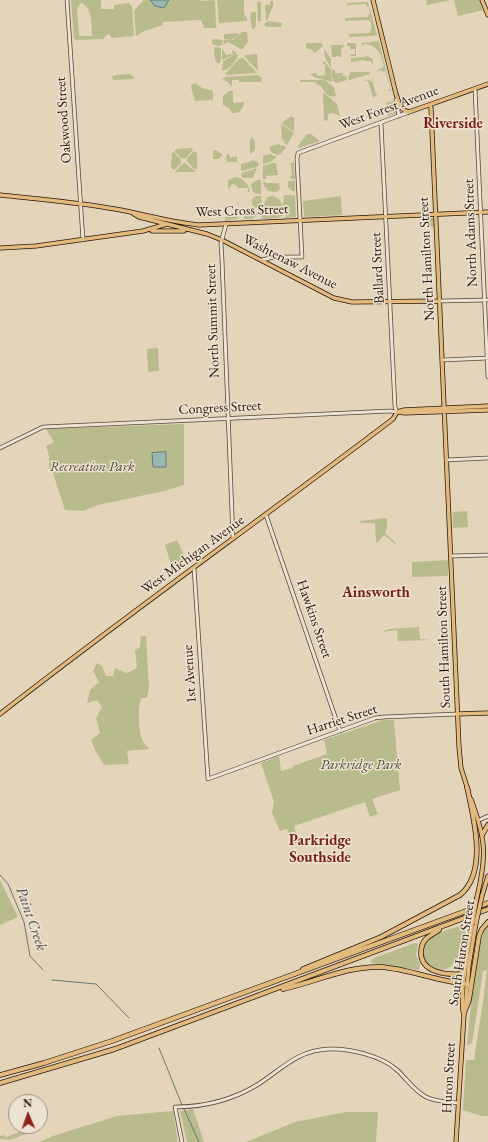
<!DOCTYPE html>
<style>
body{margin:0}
#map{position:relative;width:488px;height:1142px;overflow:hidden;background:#e3d4ba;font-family:"EB Garamond",serif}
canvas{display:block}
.north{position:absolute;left:8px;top:1094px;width:40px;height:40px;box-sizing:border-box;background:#ede3d2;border:1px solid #9e9183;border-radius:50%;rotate:358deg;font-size:11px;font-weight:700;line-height:16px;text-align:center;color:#28170c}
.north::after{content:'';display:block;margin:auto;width:14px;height:18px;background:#8f2418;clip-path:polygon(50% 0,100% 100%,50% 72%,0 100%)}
</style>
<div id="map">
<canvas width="488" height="1142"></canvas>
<div class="north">N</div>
</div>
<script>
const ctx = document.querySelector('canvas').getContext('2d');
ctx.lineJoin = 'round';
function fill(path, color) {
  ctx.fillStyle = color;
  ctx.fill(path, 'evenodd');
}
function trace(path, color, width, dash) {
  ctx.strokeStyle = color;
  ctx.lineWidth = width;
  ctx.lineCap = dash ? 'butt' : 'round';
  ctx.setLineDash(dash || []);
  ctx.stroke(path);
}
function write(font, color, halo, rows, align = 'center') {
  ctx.font = font + ' "EB Garamond",serif';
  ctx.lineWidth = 3;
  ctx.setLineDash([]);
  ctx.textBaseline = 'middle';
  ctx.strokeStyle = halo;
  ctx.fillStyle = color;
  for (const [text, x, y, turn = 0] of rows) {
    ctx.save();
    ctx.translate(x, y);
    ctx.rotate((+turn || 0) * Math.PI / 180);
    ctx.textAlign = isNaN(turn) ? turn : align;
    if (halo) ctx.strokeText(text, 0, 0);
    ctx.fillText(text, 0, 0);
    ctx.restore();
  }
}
fill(new Path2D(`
 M71 0H101V9H114V5L129 3 130 4 131 6H132L134 36 112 38 109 34 104 37V39L76 40 74 39ZM82 3C93 9 91 25 92 36H79L77 7H79V4Z
 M143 0H199L200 1 215 0 216 25 217 27 215 28H204L201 20 163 22V25L144 31 136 36 134 11 143 1Z
 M217 0H244V14L247 18V21L219 23Z
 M426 0H451L427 5Z
 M454 0H479L483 10 458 16Z
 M270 1H273V6L267 20H266L265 5H270Z
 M257 2H261V20H263L258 22Z
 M368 2 377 35 371 36 349 37V34L369 33 370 31 371 30V22H370L369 20 345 21V18L368 17V15L370 14 369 7 366 6V4L349 5 348 7 347 3Z
 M252 12H256V25L255 28 252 29 250 14Z
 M268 21 282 23 281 27H266L264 24Z
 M242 32H247L248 42 243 49H241L228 42 223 45 224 40H233Z
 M238 33V35L231 40 224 39V34Z
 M216 39 223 40 221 46 214 45 212 43V40Z
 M379 41 391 91H388L390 89 385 71 383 72 382 70 375 72 384 66C381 54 378 45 364 44L363 46 362 45V43Z
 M306 43H322L323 46 315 53 312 50 306 48Z
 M347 43H356V56H351V54H355V49H350V46H347Z
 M331 45H345L341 49 342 57 336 56V57H332Z
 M215 47 221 48V61L218 64 215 60 214 49Z
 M222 49 224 51 226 55 233 54 232 50 237 53 222 60Z
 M324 49 331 59V68L325 58Z
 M236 54 238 55C236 62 230 69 222 71L223 61Z
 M257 54 258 70H257L244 56 246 55Z
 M365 55 373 59V65L371 61H365L364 60 351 62V58L365 57Z
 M243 58 257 73 226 75V73L239 59Z
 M323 61 325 62 331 70 332 82C324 79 316 79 310 74L317 73V76L325 75V64L322 63Z
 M332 70H335V73H343V76H346L347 80 336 83C331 80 332 75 332 70Z
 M350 72H370V74L349 80 348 76 350 75Z
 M131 74V76H134V79L113 80 112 76H115V75Z
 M257 75 262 78 261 82H239V80H232V87L228 82 222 79 225 77Z
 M372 78H374L372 79 376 94H378L373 98 368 81H364L368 80 372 82Z
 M300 80H324L334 87 336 96C328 98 324 92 321 86L316 84V82H300Z
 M195 83 202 88 213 91V100L195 101C194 95 191 90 191 85Z
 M229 91H233V103L244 102C244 109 239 114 232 113L229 108 223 105V96Z
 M323 92 337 104 340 116 333 113 328 114V120L324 121Z
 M394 101 397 113 388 116 387 113H389L387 103 381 104Z
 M291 116 294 118V130L293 131 283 124V122Z
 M281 124 294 133 287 145 284 143V140H282Z
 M307 134H311L320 141 299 148 298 146Z
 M251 137 254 140C256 146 256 151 250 154V141Z
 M279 144 281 146 283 145 286 147 281 154 277 155 271 152 269 147Z
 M191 148 193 149 192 151 185 159 181 158 174 151 177 149Z
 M214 150H216L222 154V156L218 159H213V152Z
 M194 151 197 153V168L195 170 187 161V158Z
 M172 152 175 153 181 160V163L174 170 171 168Z
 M229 154 230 158 237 156V162H227L226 156Z
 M270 154 277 157 270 162 263 164V156Z
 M253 160 258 162 259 165 257 167 241 171V164L249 162Z
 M294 162 295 179H291L290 176 292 175 291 165 289 164Z
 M185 163 195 171V172H175L182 164Z
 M272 163H276L278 175 266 176V179H263V166Z
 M257 168 253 178H243L241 176 242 173Z
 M236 177C243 178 249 184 250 192H248V188H238L237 186 234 184 230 186 229 189H228V180Z
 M256 180H261V194H257L253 192 251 185Z
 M288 181H295V191H292L288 187Z
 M263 182H266V183H279L280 189 276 192 268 191 264 186Z
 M284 195H295L296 217 285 218 289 211 287 205H283Z
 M256 196H261L262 205 259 207 255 208 252 204V199Z
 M273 196 279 199 283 206 263 207 267 197Z
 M341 196 342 215 305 217 304 215 303 201Z
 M235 209H239L240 213 237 219 225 221V217H235Z
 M245 209 247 213H251L255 210 257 214 253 219H245L242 214Z
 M261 209 263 215 285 214 278 218 263 219 259 213Z
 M423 217 427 218H435L434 227H423Z
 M158 348 159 371 148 372 147 349Z
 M184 424V485L164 491 98 505 83 511 65 510 52 470 49 468C50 460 49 454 46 446L54 442 46 429Z
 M467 511 468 527 453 528V512Z
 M387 518V528L385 533 396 543 395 544 384 535 378 542H376L375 523H360V521Z
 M177 540 188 564 174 574 165 545Z
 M448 560V576L412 577V562Z
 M419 627 420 639 430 640 398 641 397 630 382 632 389 629Z
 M141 636H146L149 689 147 698H141C138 707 138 732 143 741 144 744 147 746 149 749L127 751 129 764 104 765 95 750 91 740 100 733 96 718 102 707 97 700 87 703 90 690 99 682 93 671 97 663 102 666 106 676H113L115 668 127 673 137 668 135 650 140 647Z
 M383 720H394L400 790 372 799 378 814 370 817 365 802 294 826 299 842 292 845 287 829 280 831 272 813 274 802 261 763 279 756 281 771 292 768 293 766 327 754 324 740Z
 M0 880 18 917 0 925Z
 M467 924C464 936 462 958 451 966 435 979 414 956 428 940 437 931 455 928 467 924Z
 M488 926V1116H481L463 1110 466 1060H474L483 1002 487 970 483 971 472 1043 467 1046 471 1002 481 942 484 931Z
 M415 943 418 944 416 955 420 965 419 970 371 963V960L374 958Z
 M193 1109 204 1142H187L180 1111Z
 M173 1111 178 1142H39L53 1136 117 1116Z
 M346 1112H378L376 1142H246L295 1122Z
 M35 1126V1131L9 1140 0 1139V1136L4 1135 6 1137Z`), '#b8bc8d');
const water = new Path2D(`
 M151 0H169L164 8 155 6Z
 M166 452V467H153L152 453Z`);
fill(water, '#95b8b3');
trace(water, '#697870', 1);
trace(new Path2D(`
 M0 875 8 884 24 922 30 956 43 970
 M52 980 96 984 129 1018
 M159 1048 182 1105
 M184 1109 199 1142`), '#697870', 1);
const minor = new Path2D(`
 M67 0 83 240
 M475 89 488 377
 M396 100 399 116
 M381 123 395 407 397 412
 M226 224 221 243 222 260 233 539
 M262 260 274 257H302L297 159 298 153 409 112
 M440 301 488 300
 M442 360 488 358
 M0 448 43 427 390 411 397 412
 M446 460 488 458
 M266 515 340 731
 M451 556 488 555
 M194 568 208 779 375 718 384 717 457 714
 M479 820 488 816
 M182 1142 175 1107C204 1107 232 1100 257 1085 281 1070 297 1050 329 1049 349 1048 382 1056 397 1070 407 1079 413 1090 426 1097 436 1102 448 1102 458 1103`);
const major = new Path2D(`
 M373 0 396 94C399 102 399 110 409 112L488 84
 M482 0 488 15
 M430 105 431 108 459 747 461 768 468 790
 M0 195C38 199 77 202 115 209 143 214 170 222 199 225L488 212
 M134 214 139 217 207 234 222 240 334 298 352 302 440 301
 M152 231H184
 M0 248 36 246 143 231 167 224
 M398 412 405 413 488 410
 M0 714C129 613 263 518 393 419L397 412 404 410 488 406
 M457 714 488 713
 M471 799C486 840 487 855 477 897
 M482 896 488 876
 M464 1015C458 1000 469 942 472 925
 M456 1142 464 1015 465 1011 469 965 476 923`);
const highway = new Path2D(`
 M482 835 488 825
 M488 878V877
 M439 930C435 933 430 935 426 939 423 942 421 948 421 953 421 972 445 975 460 974L462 971 467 957
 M303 969 381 937 460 895C488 872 474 819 467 787
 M283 989C316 982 346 966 381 967 410 969 438 982 468 984
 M466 1008 469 1000 479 936 482 929 488 922
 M0 1075 44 1063 112 1041 488 903
 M0 1083 115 1049 488 909`);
trace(minor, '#574638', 4.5);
trace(major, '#28170c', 5);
trace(highway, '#28170c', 5.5);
trace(minor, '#ede3d2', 3);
trace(major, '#e2ba7d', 3.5);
trace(highway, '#e2ba7d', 4);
const majorBridge = new Path2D(`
 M476 923 482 896
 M472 925 477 897`);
trace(majorBridge, '#28170c', 5, []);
trace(majorBridge, '#e2ba7d', 3.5);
write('14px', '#28170c', '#ede3d2', [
 ["West Forest Avenue",389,108,-20],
 ["Oakwood Street",64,120,-94],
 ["West Cross Street",242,211,-2],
 ["North Adams Street",471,233,-92],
 ["North Hamilton Street",427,259,-93],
 ["Washtenaw Avenue",290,262,27],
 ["Ballard Street",378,268,-93],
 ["North Summit Street",213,321,-92],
 ["Congress Street",220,408,-3],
 ["West Michigan Avenue",193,555,-36],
 ["Hawkins Street",314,619,71],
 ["South Hamilton Street",444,647,-92],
 ["1st Avenue",190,674,-94],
 ["Harriet Street",342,720,-18],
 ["South Huron Street",462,953,-81],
 ["Huron Street",449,1078,-87]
]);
write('italic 14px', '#534933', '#ede3d2', [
 ["Recreation Park",92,467],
 ["Parkridge Park",361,765]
]);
write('bold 15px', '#7a1f14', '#ede3d2', [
 ["Riverside",453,124],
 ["Ainsworth",376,593],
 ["Parkridge",320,841],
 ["Southside",320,858]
]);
write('italic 15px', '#4e4f46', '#ede3d2', [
 ["Paint Creek",31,919,71]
]);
</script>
